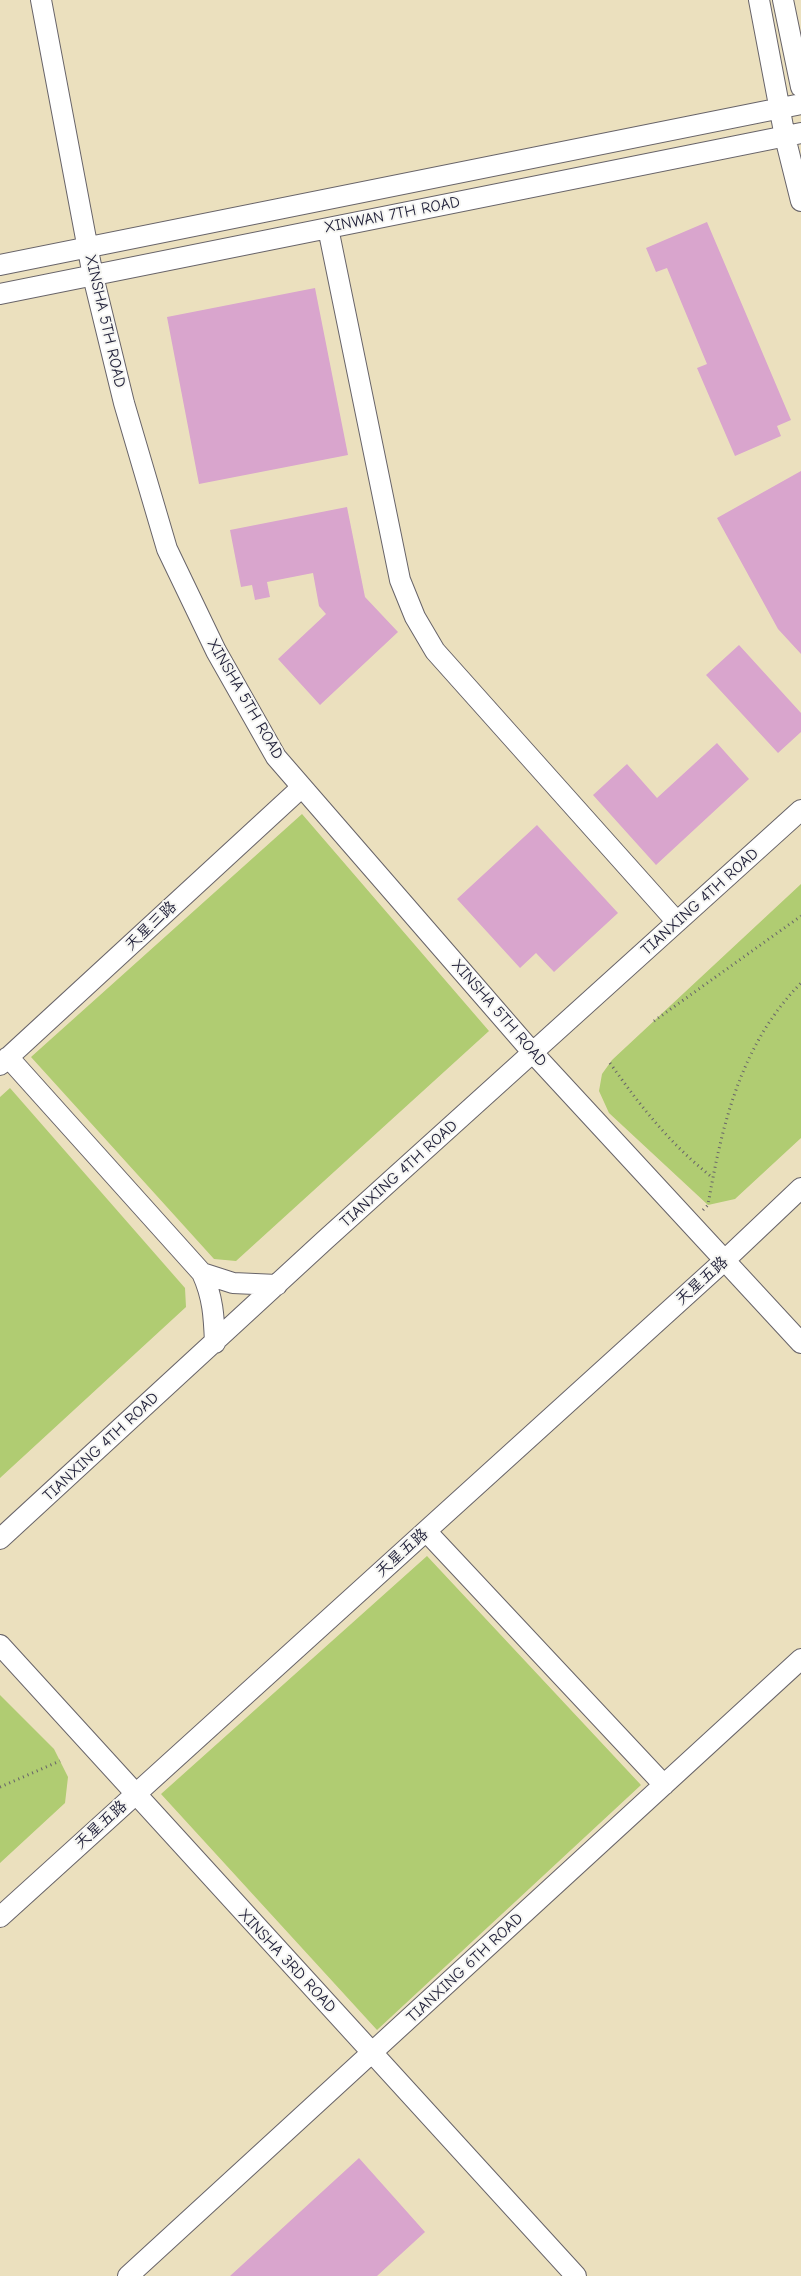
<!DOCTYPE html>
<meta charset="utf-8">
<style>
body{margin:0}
canvas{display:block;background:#ebe0be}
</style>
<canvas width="801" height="2276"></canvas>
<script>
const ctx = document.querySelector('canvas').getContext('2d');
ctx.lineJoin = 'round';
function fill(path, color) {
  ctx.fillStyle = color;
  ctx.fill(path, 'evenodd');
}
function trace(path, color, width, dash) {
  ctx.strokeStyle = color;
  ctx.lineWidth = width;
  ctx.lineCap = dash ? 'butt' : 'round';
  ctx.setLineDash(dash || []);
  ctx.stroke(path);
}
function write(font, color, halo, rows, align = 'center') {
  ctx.font = font + ' "Comic Neue","LXGW WenKai TC",sans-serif';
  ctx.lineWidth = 4;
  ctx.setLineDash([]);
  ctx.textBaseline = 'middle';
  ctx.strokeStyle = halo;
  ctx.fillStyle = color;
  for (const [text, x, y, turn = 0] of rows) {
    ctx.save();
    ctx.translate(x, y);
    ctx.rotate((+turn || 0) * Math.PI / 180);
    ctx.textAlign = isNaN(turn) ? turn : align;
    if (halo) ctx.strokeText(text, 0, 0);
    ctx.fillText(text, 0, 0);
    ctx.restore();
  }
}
fill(new Path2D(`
 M302 814 489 1031 236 1261 214 1259 31 1057Z
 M801 884V1138L735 1199 708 1205 609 1113 599 1091 602 1074 612 1060Z
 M10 1088 185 1288 186 1307 0 1478V1097Z
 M427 1556 641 1785 377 2030 161 1794Z
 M0 1695 54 1749 68 1777 65 1803 0 1863Z`), '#b0cc72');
fill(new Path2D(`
 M707 222 791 420 777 426 781 436 735 456 697 368 707 364 667 268 656 272 646 248Z
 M315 288 348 455 199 484 167 317Z
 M801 471V654L778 629 717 518Z
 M347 507 365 597 398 632 320 705 278 659 326 614 319 606 313 573 267 582 270 597 255 600 252 585 241 587 230 530Z
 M739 645 801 713V732L778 753 706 675Z
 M717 743 749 779 656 865 593 795 627 764 657 798Z
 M537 825 618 913 554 972 536 953 520 968 457 899Z
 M359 2158 425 2232 377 2276H230Z`), '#d9a5cd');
const minor = new Path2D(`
 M41 0 93 276 124 403 167 549 216 651 276 757 533 1053 801 1343
 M759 0 785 137 801 201
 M783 0 801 87
 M328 228 400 580 415 617 435 651 677 922
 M0 265 801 104
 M0 294 801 133
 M8 1057 202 1273
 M0 1065 302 787
 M215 1343C214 1317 213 1297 202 1273L233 1283 277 1285
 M426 1531 664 1785
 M0 1539 325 1240 801 810
 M0 1645 576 2276
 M0 1917 725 1260 801 1188
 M128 2276 801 1659`);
trace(minor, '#686469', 22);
trace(new Path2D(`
 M654 1021 801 916
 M610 1063C641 1107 670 1144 713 1178
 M703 1210 708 1205C722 1124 741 1044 801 983
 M0 1787 60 1761`), '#686469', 3, [1, 4]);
trace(minor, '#fff', 20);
write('16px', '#22223b', '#f6f6f2', [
 ["XINWAN 7TH ROAD",392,215,-11],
 ["XINSHA 5TH ROAD",105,321,77],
 ["XINSHA 5TH ROAD",245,699,60],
 ["TIANXING 4TH ROAD",700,902,-42],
 ["天星三路",151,926,-43],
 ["XINSHA 5TH ROAD",499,1013,49],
 ["TIANXING 4TH ROAD",399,1174,-42],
 ["天星五路",702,1281,-42],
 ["TIANXING 4TH ROAD",101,1447,-43],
 ["天星五路",402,1553,-42],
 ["天星五路",101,1825,-42],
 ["XINSHA 3RD ROAD",287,1961,47],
 ["TIANXING 6TH ROAD",465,1968,-43]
]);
</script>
